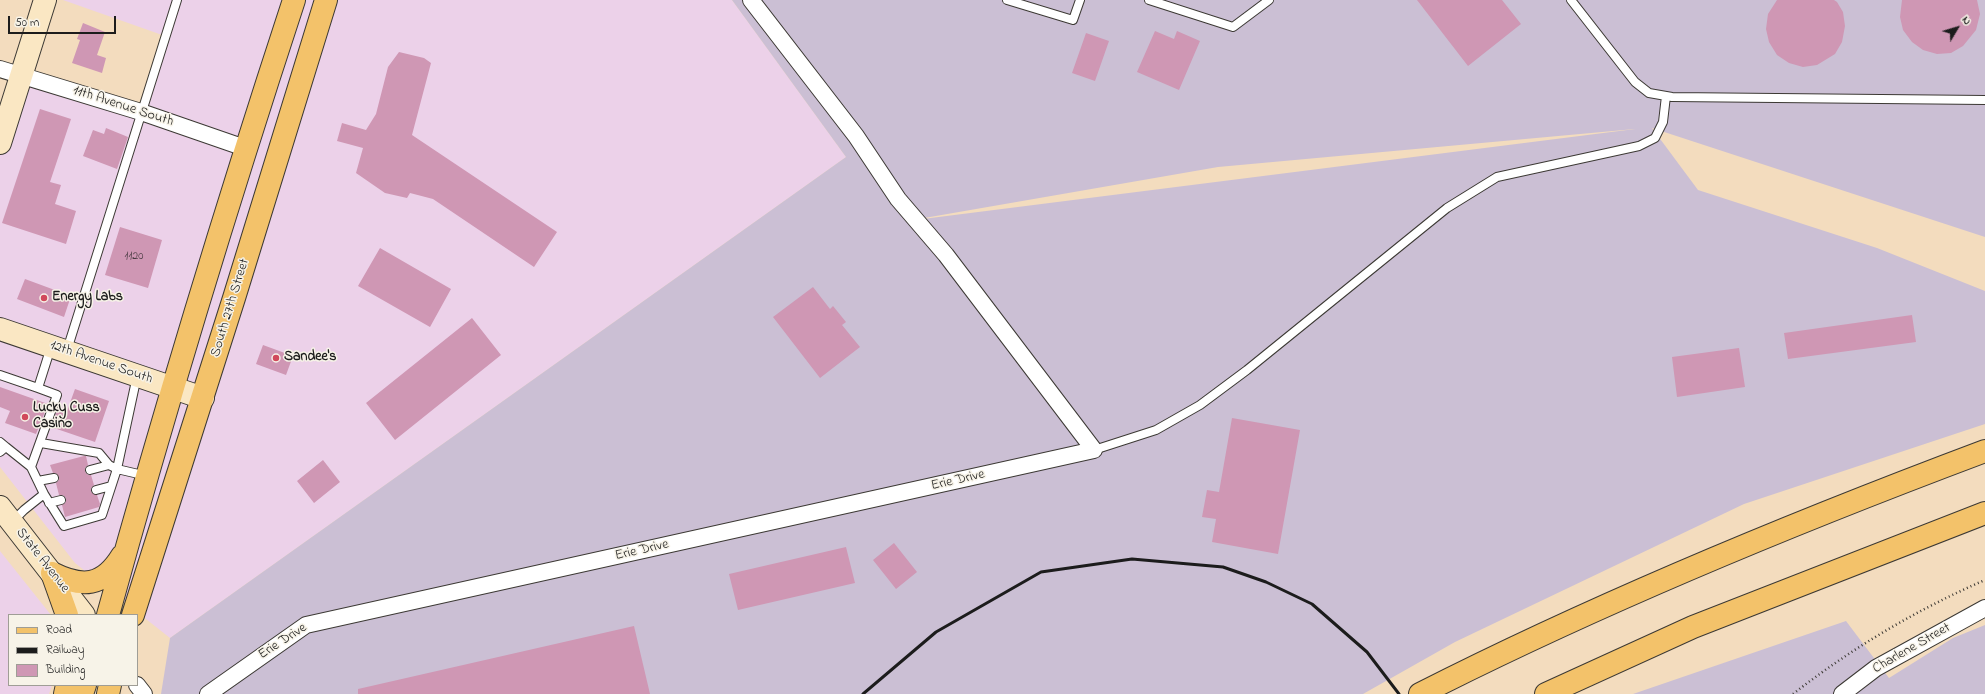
<!DOCTYPE html>
<style>
body{margin:0}
#map{position:relative;width:1985px;height:694px;overflow:hidden;background:#f3dcbe;font-family:"Indie Flower",sans-serif}
canvas{display:block}
.legend{position:absolute;left:8px;top:614px;width:130px;height:72px;box-sizing:border-box;background:#f7f3e8;border:1px solid #9f9d96;margin:0;padding:5px 7px;list-style:none;font-size:12px;color:#1c1c1c}
.legend li{display:flex;align-items:center;gap:8px;height:20px}
.legend b{width:20px;border:1px solid #9f9d96}
.north{position:absolute;left:1937px;top:8px;width:40px;height:40px;-webkit-text-stroke:3px #f7f3e8;paint-order:stroke;rotate:52deg;font-size:11px;font-weight:700;line-height:16px;text-align:center;color:#1c1c1c}
.north::after{content:'';display:block;margin:auto;width:14px;height:18px;background:#1c1c1c;clip-path:polygon(50% 0,100% 100%,50% 72%,0 100%)}
.scale{position:absolute;left:8px;top:16px;width:108px;height:18px;box-sizing:border-box;border:2px solid #1c1c1c;border-top:0;padding-left:5px;font-size:12px;line-height:14px;white-space:nowrap;color:#1c1c1c;-webkit-text-stroke:3px #f7f3e8;paint-order:stroke}
</style>
<div id="map">
<canvas width="1985" height="694"></canvas>
<ul class="legend">
<li><b style="height:5px;background:#f3c26a"></b>Road</li>
<li><b style="height:5px;background:#1c1c1c"></b>Railway</li>
<li><b style="height:11px;background:#cf97b4"></b>Building</li>
</ul>
<div class="north">N</div>
<div class="scale">50 m</div>
</div>
<script>
const ctx = document.querySelector('canvas').getContext('2d');
ctx.lineJoin = 'round';
function fill(path, color) {
  ctx.fillStyle = color;
  ctx.fill(path, 'evenodd');
}
function trace(path, color, width, dash) {
  ctx.strokeStyle = color;
  ctx.lineWidth = width;
  ctx.lineCap = dash ? 'butt' : 'round';
  ctx.setLineDash(dash || []);
  ctx.stroke(path);
}
function write(font, color, halo, rows, align = 'center') {
  ctx.font = font + ' "Indie Flower",sans-serif';
  ctx.lineWidth = 3;
  ctx.setLineDash([]);
  ctx.textBaseline = 'middle';
  ctx.strokeStyle = halo;
  ctx.fillStyle = color;
  for (const [text, x, y, turn = 0] of rows) {
    ctx.save();
    ctx.translate(x, y);
    ctx.rotate((+turn || 0) * Math.PI / 180);
    ctx.textAlign = isNaN(turn) ? turn : align;
    if (halo) ctx.strokeText(text, 0, 0);
    ctx.fillText(text, 0, 0);
    ctx.restore();
  }
}
fill(new Path2D(`
 M63 0H732L846 157 170 638 75 563 0 467V143L22 75 141 112 165 36Z
 M0 551 51 615H9V685H52L49 694H0Z`), '#ecd1e9');
fill(new Path2D(`
 M732 0H1985V237L1652 128 1698 190 1877 248 1985 291V424L1744 504 1455 642 1363 694H161L170 638 846 157ZM1635 129 907 221 1218 167Z
 M1846 621 1889 678 1953 638 1985 625V694H1633Z`), '#cbbfd4');
fill(new Path2D(`
 M1417 0H1502L1521 24 1468 66Z
 M1777 0H1834L1837 2 1843 12 1845 26 1842 42 1835 54 1817 65 1803 67 1789 63 1777 55 1769 42 1766 29 1768 14Z
 M1902 0H1977L1980 14 1976 30 1963 46 1951 53 1937 54 1923 50 1912 42 1903 30 1900 17Z
 M83 23 105 32 97 55 106 58 102 73 72 63 80 40 77 39Z
 M1155 31 1174 39 1177 31 1200 41 1179 90 1137 72Z
 M1086 33 1109 41 1095 81 1072 73Z
 M399 52 424 58 431 63 412 135 557 232 534 267 433 199 410 193 407 198 385 193 356 173 363 148 337 141 342 123 366 130 376 114 388 67Z
 M40 109 71 119 50 182 61 185 55 204 76 211 66 244 2 223Z
 M106 128 128 137 117 169 83 156 93 130 104 134Z
 M120 227 162 240 148 288 105 275Z
 M380 248 451 289 430 327 358 286Z
 M25 279 71 296 64 317 17 299Z
 M813 287 830 309 833 306 846 322 842 325 860 347 820 378 773 317Z
 M1912 315 1916 342 1788 359 1784 333Z
 M472 318 501 355 395 440 366 403Z
 M263 345 293 356 286 375 256 364Z
 M1739 348 1745 387 1677 397 1672 357Z
 M0 387 48 404 36 434 5 423 10 411 0 407Z
 M75 389 109 401 95 442 51 427 58 408 67 411Z
 M1232 418 1300 430 1278 554 1212 542 1216 519 1202 517 1207 490 1219 492Z
 M84 456H86L88 465 85 468V472L88 475H91L94 485 91 488V492L97 495 100 504 99 507 65 517 62 505 66 502V498L63 495H59L56 483 59 480V477L56 473H53L50 465Z
 M323 460 340 482 314 503 297 481Z
 M894 543 917 572 896 589 873 560Z
 M846 547 855 583 738 610 729 574Z
 M634 626 650 694H358V689Z`), '#cf97b4');
const lane = new Path2D(`
 M1007 0 1073 20 1080 0
 M1149 0 1233 27 1269 0
 M1571 0 1635 82 1649 93 1672 97 1985 100
 M67 350 177 0
 M0 375 38 388 51 347
 M137 376 117 469 147 476
 M0 442 6 447 0 452
 M41 443 99 453 109 465 117 469 102 515 64 526 44 494
 M6 447 31 467 44 494 24 510 12 522
 M1094 450 1156 430 1200 405 1247 370 1447 208 1497 177 1639 146 1655 138 1663 122 1666 96
 M31 467 57 395 38 388
 M90 470 109 465
 M38 481 54 478
 M96 490 111 486
 M49 503 61 500`);
const street = new Path2D(`
 M0 69 141 112 245 148
 M137 685 144 694
 M208 694 306 625 1094 450 946 255 898 199 856 136 751 0
 M1842 694 1876 668 1985 608`);
const secondary = new Path2D(`
 M0 143 45 0
 M0 329 203 398
 M0 507 84 615`);
const primary = new Path2D(`
 M52 573C82 588 103 587 122 556
 M52 573 67 615
 M108 615C165 408 227 204 294 0
 M133 615 234 298 326 0
 M65 694 67 685
 M82 694 85 685
 M108 694 110 685`);
const highway = new Path2D(`
 M1420 694C1603 601 1793 523 1985 451
 M1546 694 1693 627 1985 513`);
trace(lane, '#3c3934', 10);
trace(street, '#3c3934', 18);
trace(secondary, '#3c3934', 24);
trace(primary, '#3c3934', 24);
trace(highway, '#3c3934', 24);
trace(new Path2D(`
 M1793 694C1852 648 1916 610 1985 580`), '#3c3934', 2.5, [1, 3]);
trace(lane, '#fff', 8);
trace(street, '#fff', 16);
trace(secondary, '#fae7c3', 22);
trace(primary, '#f3c26a', 22);
trace(highway, '#f3c26a', 22);
trace(new Path2D(`
 M863 694 936 632 1041 572 1132 559 1223 567 1266 582 1312 604 1367 652 1399 694`), '#1c1c1c', 3);
for (const [x, y, r, color] of [
 [44,298,4,"#d1495b"],
 [276,358,4,"#d1495b"],
 [25,417,4,"#d1495b"]
]) {
  const dot = new Path2D();
  dot.arc(x, y, r, 0, 2 * Math.PI);
  ctx.fillStyle = color;
  ctx.fill(dot);
  trace(dot, '#f7f3e8', 1.5);
}
write('12px', '#493b42', null, [
 ["1120",134,257]
]);
write('14px', '#1c1c1c', '#f7f3e8', [
 ["11th Avenue South",123,107,18],
 ["South 27th Street",231,308,-73],
 ["12th Avenue South",101,363,19],
 ["Erie Drive",958,481,-13],
 ["Erie Drive",642,551,-13],
 ["State Avenue",42,561,52],
 ["Erie Drive",283,642,-33],
 ["Charlene Street",1912,649,-30]
]);
write('bold 14px', '#1c1c1c', '#f7f3e8', [
 ["Energy Labs",52,298],
 ["Sandee's",284,358],
 ["Lucky Cuss",33,409],
 ["Casino",33,425]
], 'left');
</script>
